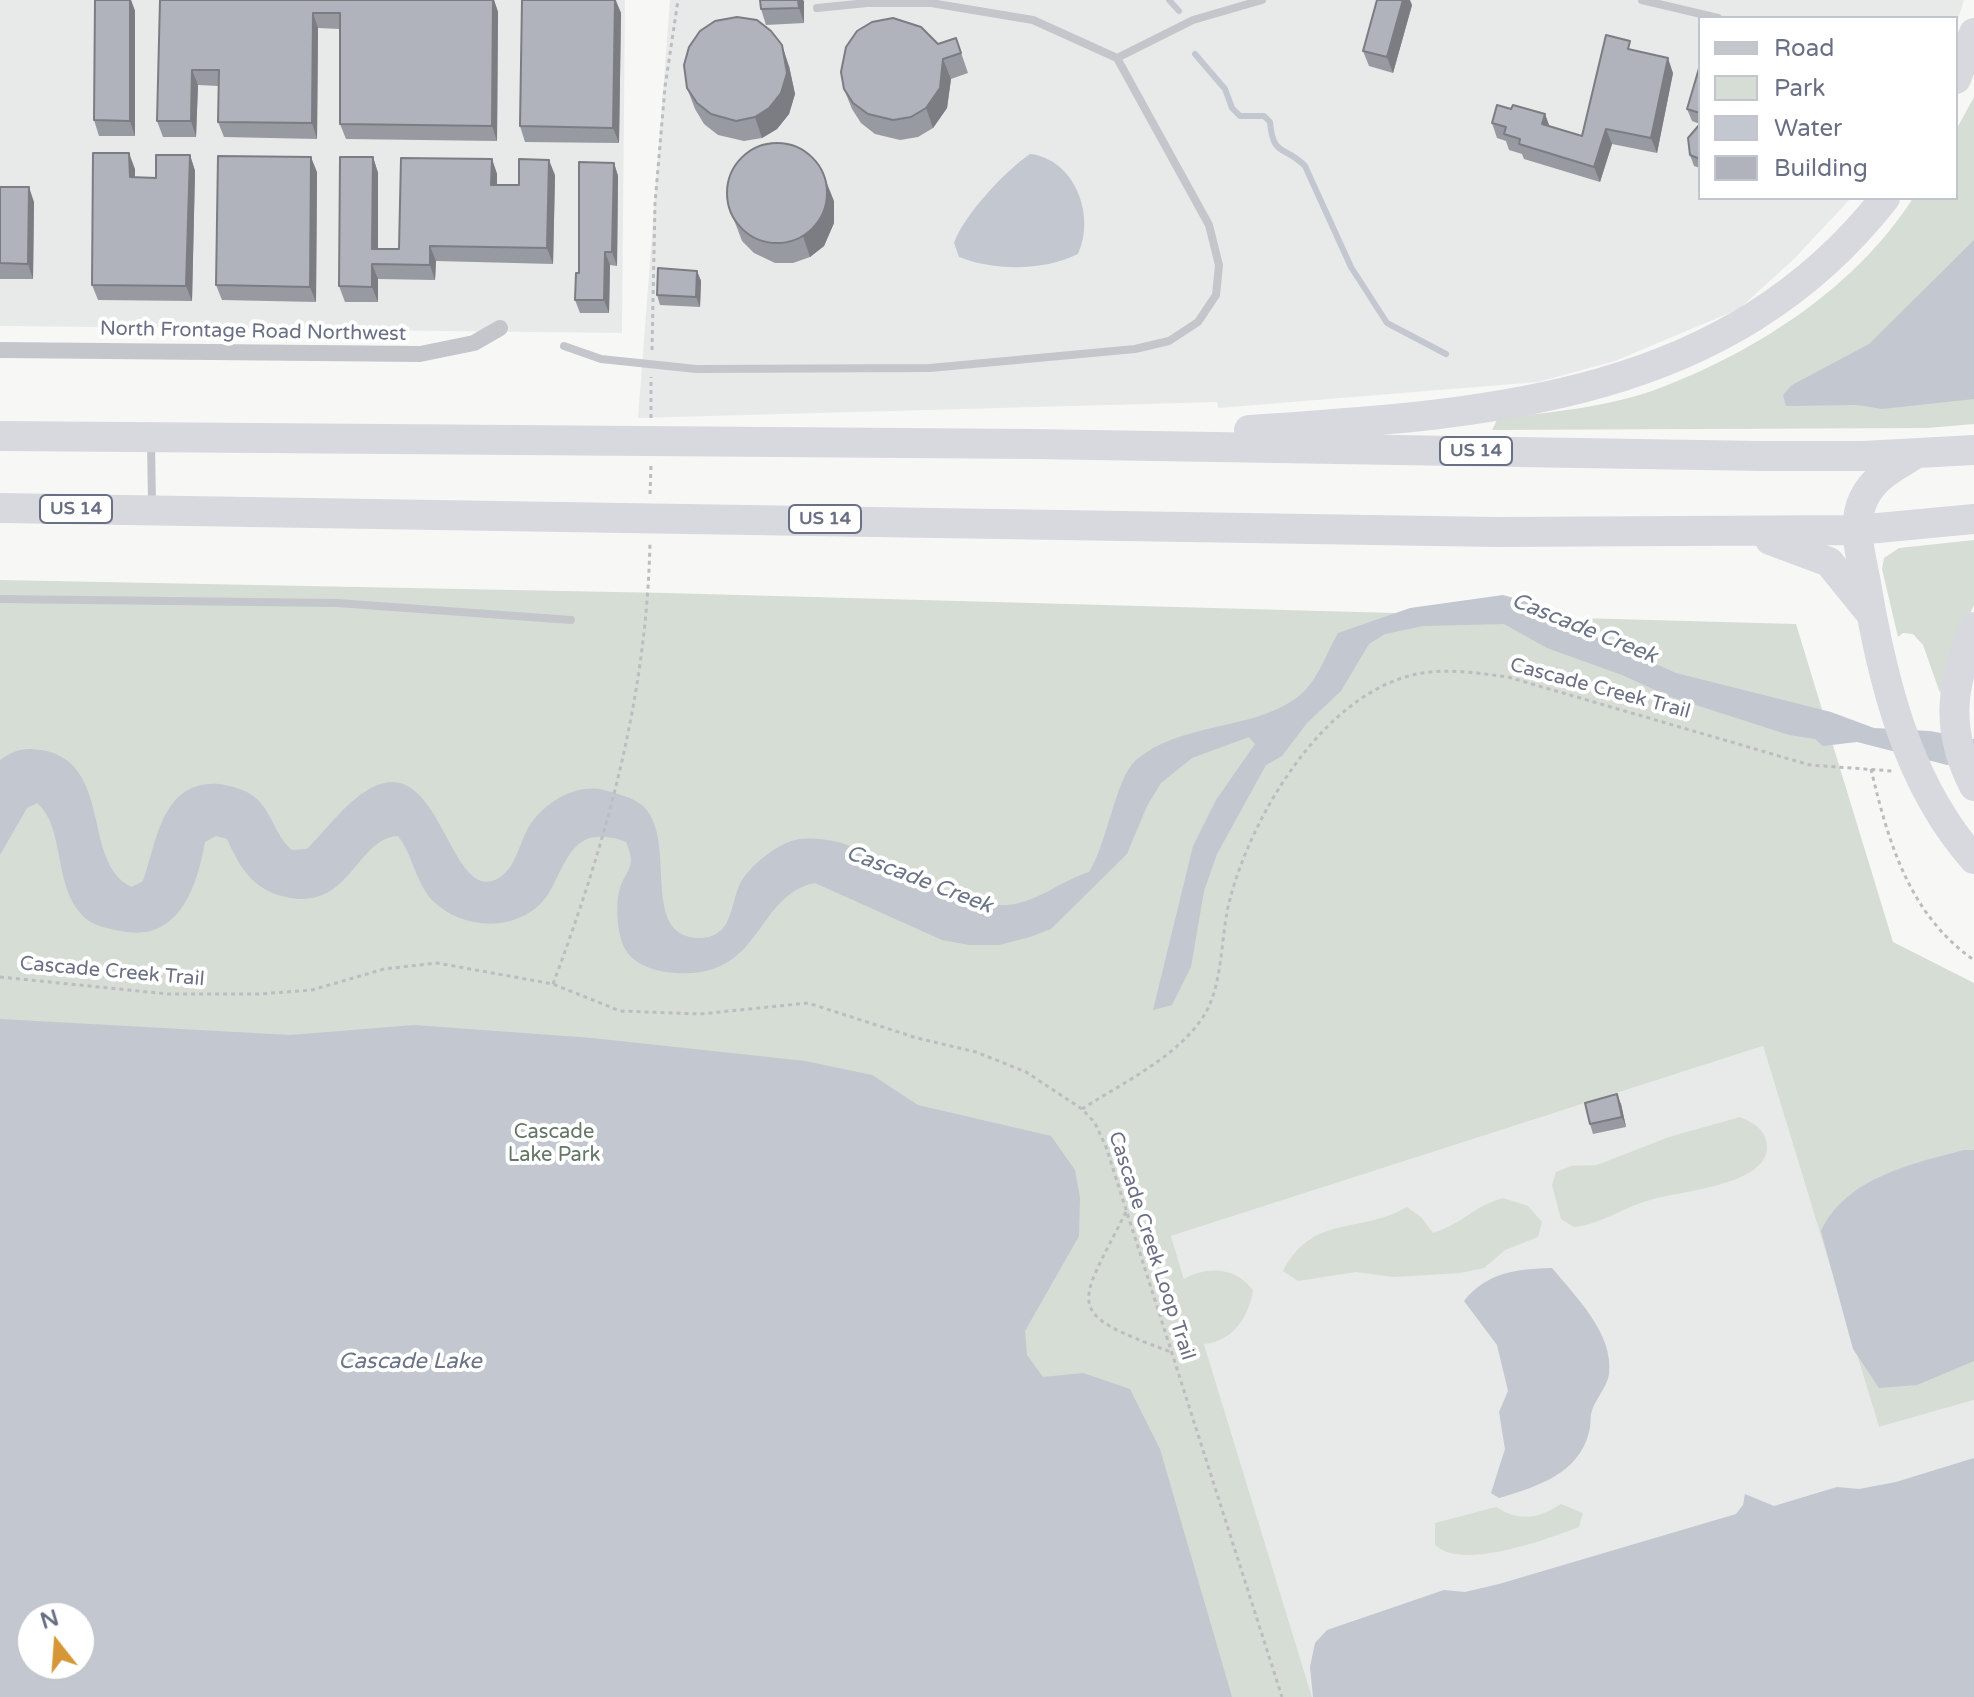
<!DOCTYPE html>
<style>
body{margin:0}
#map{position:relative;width:1974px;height:1697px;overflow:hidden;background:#f7f8f6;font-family:"Varela Round",sans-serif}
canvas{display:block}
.legend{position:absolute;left:1698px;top:16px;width:260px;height:184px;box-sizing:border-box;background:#fff;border:2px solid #c3c5ce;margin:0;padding:10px 14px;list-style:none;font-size:24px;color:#696f84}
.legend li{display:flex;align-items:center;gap:16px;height:40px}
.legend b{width:40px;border:2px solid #c3c5ce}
.north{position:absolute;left:16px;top:1601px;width:80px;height:80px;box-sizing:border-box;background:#fff;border:2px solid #c3c5ce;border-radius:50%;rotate:343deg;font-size:22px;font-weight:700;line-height:32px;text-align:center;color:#696f84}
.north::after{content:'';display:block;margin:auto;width:28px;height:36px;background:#d69738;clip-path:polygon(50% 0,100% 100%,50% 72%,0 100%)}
</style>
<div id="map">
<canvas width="1974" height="1697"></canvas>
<ul class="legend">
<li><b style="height:10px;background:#c4c6cb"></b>Road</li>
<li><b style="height:22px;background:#d6ddd5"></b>Park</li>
<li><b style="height:22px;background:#c2c7d0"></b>Water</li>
<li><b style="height:22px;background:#b0b3bb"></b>Building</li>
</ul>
<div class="north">N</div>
</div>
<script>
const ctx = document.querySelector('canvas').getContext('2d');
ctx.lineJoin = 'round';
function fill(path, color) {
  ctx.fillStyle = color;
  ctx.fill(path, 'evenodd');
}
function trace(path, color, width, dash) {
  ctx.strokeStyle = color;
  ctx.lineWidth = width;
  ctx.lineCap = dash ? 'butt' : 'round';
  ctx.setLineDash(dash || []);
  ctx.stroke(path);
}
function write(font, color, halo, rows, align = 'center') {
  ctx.font = font + ' "Varela Round",sans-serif';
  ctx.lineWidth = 8;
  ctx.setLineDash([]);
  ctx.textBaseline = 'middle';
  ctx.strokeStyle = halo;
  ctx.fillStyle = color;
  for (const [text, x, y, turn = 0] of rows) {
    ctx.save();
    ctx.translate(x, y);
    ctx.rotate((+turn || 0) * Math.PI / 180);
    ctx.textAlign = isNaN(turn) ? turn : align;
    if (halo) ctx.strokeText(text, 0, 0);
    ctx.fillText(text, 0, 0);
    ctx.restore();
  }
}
fill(new Path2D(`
 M0 0H625L622 333 0 326Z
 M670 0H1964L1956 26V18H1700V198H1851L1794 259 1739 309 1615 361 1538 382 1218 408 1217 402 638 418Z
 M1763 1046 1879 1427 1974 1400V1491L1339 1697H1312L1171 1236Z`), '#e8e9e9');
fill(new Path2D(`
 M1974 97V424L1927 428 1492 430 1498 418C1553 412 1613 407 1665 386 1760 349 1857 286 1913 198H1956V130Z
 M1974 540V605L1952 651 1940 693 1923 645 1913 634 1903 633 1898 637 1882 569 1884 558 1899 548Z
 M0 580 667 593 1796 624 1893 942 1974 983V1400L1879 1427 1763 1046 1171 1236 1184 1279C1209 1265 1236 1268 1253 1290 1249 1317 1232 1342 1204 1344L1312 1697H0ZM32 1617H80V1665H32Z
 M1740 1117C1755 1124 1766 1129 1767 1147 1767 1186 1678 1191 1650 1200 1624 1207 1602 1224 1574 1227L1561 1219 1552 1185 1556 1172 1571 1166 1597 1165 1669 1137Z
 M1503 1198 1528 1206 1542 1222 1538 1237 1505 1250 1484 1268 1460 1273 1394 1277 1356 1272 1298 1281 1283 1271C1314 1213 1358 1235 1407 1207L1421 1217 1433 1233C1464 1223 1472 1207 1503 1198Z
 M1561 1504 1583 1513 1579 1527C1547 1539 1463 1571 1435 1545V1523L1496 1507C1519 1522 1538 1519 1561 1504Z`), '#d6ddd5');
fill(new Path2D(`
 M1030 154C1075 159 1096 216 1078 254 1044 271 995 271 959 257L954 243C964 215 1005 171 1030 154Z
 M1974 240V399L1882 409 1857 405 1786 406 1783 395 1792 385 1869 344Z
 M1503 595 1535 604 1568 625 1676 673 1831 712 1874 728 1930 731 1974 739V761L1947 765 1857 742 1823 746 1815 739 1789 735 1668 696 1622 675 1547 648 1504 624 1423 626 1385 634 1369 644 1341 691 1307 723 1282 756 1266 765 1217 854 1204 891 1191 967 1172 1005 1153 1010 1193 846 1216 800 1255 744 1249 737 1192 758 1161 783 1147 806 1127 854 1051 929 1030 937 999 945H969L942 940 815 883C752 896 764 985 666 972 651 970 633 963 625 949 617 934 615 904 620 888 622 879 631 870 631 860 631 855 628 847 626 842 616 837 596 834 585 840 564 850 558 884 543 901 515 933 461 929 433 901 416 884 413 855 398 836 356 838 350 912 286 897 253 890 240 868 227 839L216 836 205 842C197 887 179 943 121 931 109 929 90 925 82 915 53 885 65 826 37 803L27 808 0 855V760C14 750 24 747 41 750 114 761 81 865 132 887L143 881C157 843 161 780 219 784 232 786 248 790 258 800 274 817 276 837 292 850L307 849C328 828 346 801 373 787 438 754 449 893 492 881 515 874 518 846 528 828 543 803 576 783 604 790 617 794 633 797 643 806 679 840 638 937 699 938 732 938 730 907 739 886 747 867 780 841 800 839 868 831 944 908 1006 905 1037 903 1060 881 1089 872 1108 842 1115 779 1136 760 1181 722 1249 731 1295 699 1318 683 1325 655 1338 633L1410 608Z
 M0 1019 290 1035 414 1025 592 1038 805 1061 872 1075 918 1105 1051 1136 1075 1170 1080 1198 1079 1236 1025 1331 1027 1355 1043 1377 1083 1373 1130 1389 1160 1449 1232 1697H0ZM32 1617H80V1665H32Z
 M1964 1150H1974V1361L1917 1385 1879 1388 1853 1349 1821 1231C1846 1178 1911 1164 1964 1150Z
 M1552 1268C1576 1297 1614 1334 1609 1374 1607 1388 1594 1400 1591 1414 1590 1420 1591 1426 1589 1432 1579 1474 1536 1487 1499 1498L1491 1493 1505 1449 1499 1412 1508 1391 1497 1345 1464 1301C1487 1272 1517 1269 1552 1268Z
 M1974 1458V1697H1313L1310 1667 1315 1643 1327 1630 1444 1590 1465 1592 1499 1584 1736 1514 1743 1505 1745 1494 1774 1506 1837 1487 1859 1489 1896 1482Z`), '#c2c7d0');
trace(new Path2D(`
 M1169 0 1179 11
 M1195 54 1225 89 1232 108 1240 116H1264L1270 122C1273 158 1285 145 1305 166L1351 267 1387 323 1446 354`), '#c2c7d0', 6);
trace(new Path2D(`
 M652 350 655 203 665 87 678 0
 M651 418V377
 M650 494 651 465
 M1871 769C1888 841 1909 915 1974 960
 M0 977 168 994H259L312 990 384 969 437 963 553 984 620 1011 700 1014 808 1003 917 1038 976 1052 1026 1072 1082 1109 1095 1123 1106 1147 1282 1697
 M553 984C607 840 647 696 650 541
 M1082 1109C1122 1083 1176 1058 1203 1017 1224 985 1220 936 1230 899 1252 815 1324 693 1417 674 1447 668 1478 673 1508 677L1810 765 1892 771
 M1126 1212C1077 1309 1062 1312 1171 1352`), '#bcbdc1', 3, [4, 4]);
trace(new Path2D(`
 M1642 0 1718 18
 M1117 58 1193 20 1262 0
 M564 346 601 359 696 369 930 368 1135 349 1169 341 1198 322 1216 295 1219 265 1209 225 1117 58 1033 20 931 3H867L817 8
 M151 442 152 504
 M0 599 337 603 571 620`), '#c4c6cb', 8);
trace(new Path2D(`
 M0 350 420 354 474 343 500 328`), '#c4c6cb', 16);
trace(new Path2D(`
 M1956 79 1974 33
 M1249 430C1486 414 1726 401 1885 198
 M0 436 1032 444 1761 456H1863L1974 450
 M1914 455C1894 467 1874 477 1864 498 1851 524 1861 556 1866 583 1882 679 1907 784 1974 859
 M0 508 1497 532 1857 530 1974 519
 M1770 540 1829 562 1867 609
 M1974 627C1952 686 1944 727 1974 786`), '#d8d9df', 30);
fill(new Path2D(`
 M95 0H131L135 11V136H99L94 120Z
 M160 0H494L498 12 497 141 346 139 340 124V29L318 28 317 139 224 137 218 122V86L198 85 196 137H163L157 121Z
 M522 0H616L621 13 619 143 525 142 520 126Z
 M760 0H803L804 23 766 25 761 9Z
 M1412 5 1393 73 1369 66 1363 51Z
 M956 38 968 73 951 79 947 108 933 128 918 137 900 140 875 134 861 123 852 109 844 89 938 44Z
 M1633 50 1673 73 1657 153 1612 144 1600 182 1524 159 1522 154 1509 150 1506 141 1497 138 1492 123 1511 109 1545 114 1549 127 1582 136Z
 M1700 65V168L1694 166 1690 155 1700 124 1692 121 1687 109Z
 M789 66 795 94 789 114 777 129 762 138 744 141 718 135 704 124 695 109 687 88Z
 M190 155 195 171 192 301 98 300 92 285 135 169V178H156Z
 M373 157 378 173V249H399L492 159 497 174V185H519L555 175 553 264 436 261 435 280 378 279V302H345L339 286Z
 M614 163 618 176 617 266 610 265 609 313H580L575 300 579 273Z
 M317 172 316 302 222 300 216 285Z
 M0 187 34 202 33 279H0Z
 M834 201V223L824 246 810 257 793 263H775L754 253 742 241 728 204Z
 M697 271 701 281 700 307 660 305 657 295Z
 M1621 1104 1626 1127 1593 1134 1590 1124Z`), '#979aa1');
fill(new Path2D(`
 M130 0H131L135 11V136L130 121Z
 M493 0H494L498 12 497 141 492 126Z
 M615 0 621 13 619 143 613 128Z
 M798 0H803L804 1V23L799 8Z
 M1403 0H1410L1412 5 1393 73 1387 57Z
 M313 13 318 28 317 139 312 123Z
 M782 45 789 66 795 94 789 114 777 129 762 138 755 117Z
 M1668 58 1673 73 1657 153 1651 138Z
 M943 59 951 79 947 108 933 128 926 108Z
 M192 70 198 85 196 137 191 121Z
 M1545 114 1551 130 1542 124Z
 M1606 129 1612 144 1600 182 1594 167Z
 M129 153 135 169V193L130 177Z
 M190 155 195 171 192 301 186 286Z
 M311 157 317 172 316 302 310 287Z
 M373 157 378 173V264L372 249Z
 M492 159 497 174V200L491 185Z
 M549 160 555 175 553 264 547 248Z
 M614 163 618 176 617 266 612 252Z
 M826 181 834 201V223L824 246 810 257 803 236Z
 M29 187 34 202 33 279 28 264Z
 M430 246 436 261 435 280 430 265Z
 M605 252 610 265 609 313 604 300Z
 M372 264 378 279V302L372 287Z
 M697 271 701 281 700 307 696 297Z
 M1617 1094 1621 1104 1626 1127 1622 1117Z`), '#7b7d83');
const building = new Path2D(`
 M95 0H130V121L94 120Z
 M160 0H493L492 126 340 124V13H313L312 123 218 122 219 70H192L191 121H157Z
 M522 0H615L613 128 520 126Z
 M760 0H798L799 8 761 9Z
 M1377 0H1403L1387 57 1363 51Z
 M737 17 757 20 771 31 782 45 787 73 781 93 769 108 755 117 736 121 711 114 697 103 687 88 684 65 689 47 700 31 715 21Z
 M893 18 921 27 938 44 956 38 961 53 943 59 940 88 926 108 911 117 893 120 868 114 853 103 844 89 841 72 846 47 857 31 872 22Z
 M1606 35 1630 41 1628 49 1668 58 1651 138 1606 129 1594 167 1519 144 1520 139 1504 134 1506 127 1492 123 1497 105 1511 109 1513 105 1545 114 1542 124 1582 136Z
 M1700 65V113L1687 109Z
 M1700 124V159L1690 155 1688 138Z
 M727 193a50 50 0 1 1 100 0a50 50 0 1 1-100 0Z
 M93 153H129L130 177 156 178V155H190L186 286 92 285Z
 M218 156 311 157 310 287 216 285Z
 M340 157H373L372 249H399L401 158 492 159 491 185H519V159L549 160 547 248 430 246V265L372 264V287L339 286Z
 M579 162 614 163 612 252H605L604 300H575L576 273H579Z
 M0 187H29L28 264 0 263Z
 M658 268 697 271 696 297 657 295Z
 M1617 1094 1622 1117 1590 1124 1585 1103Z`);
fill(building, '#b0b3bb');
trace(building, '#7b7d83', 2);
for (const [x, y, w] of [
 [1476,451,72],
 [76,509,72],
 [825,519,72]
]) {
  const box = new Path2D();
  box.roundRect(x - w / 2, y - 14, w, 28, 6);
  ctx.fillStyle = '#fff';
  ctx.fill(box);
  trace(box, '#696f84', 2);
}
write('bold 18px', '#696f84', null, [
 ["US 14",1476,451],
 ["US 14",76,509],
 ["US 14",825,519]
]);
write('20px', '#696f84', '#fff', [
 ["North Frontage Road Northwest",253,332,1],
 ["Cascade Creek Trail",1600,689,15],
 ["Cascade Creek Trail",112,972,5],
 ["Cascade Creek Loop Trail",1151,1246,72]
]);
write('20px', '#647766', '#fff', [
 ["Cascade",554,1133],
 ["Lake Park",554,1156]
]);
write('italic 22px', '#6a7487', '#fff', [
 ["Cascade Creek",1584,629,22],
 ["Cascade Creek",919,880,21],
 ["Cascade Lake",410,1362]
]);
</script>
